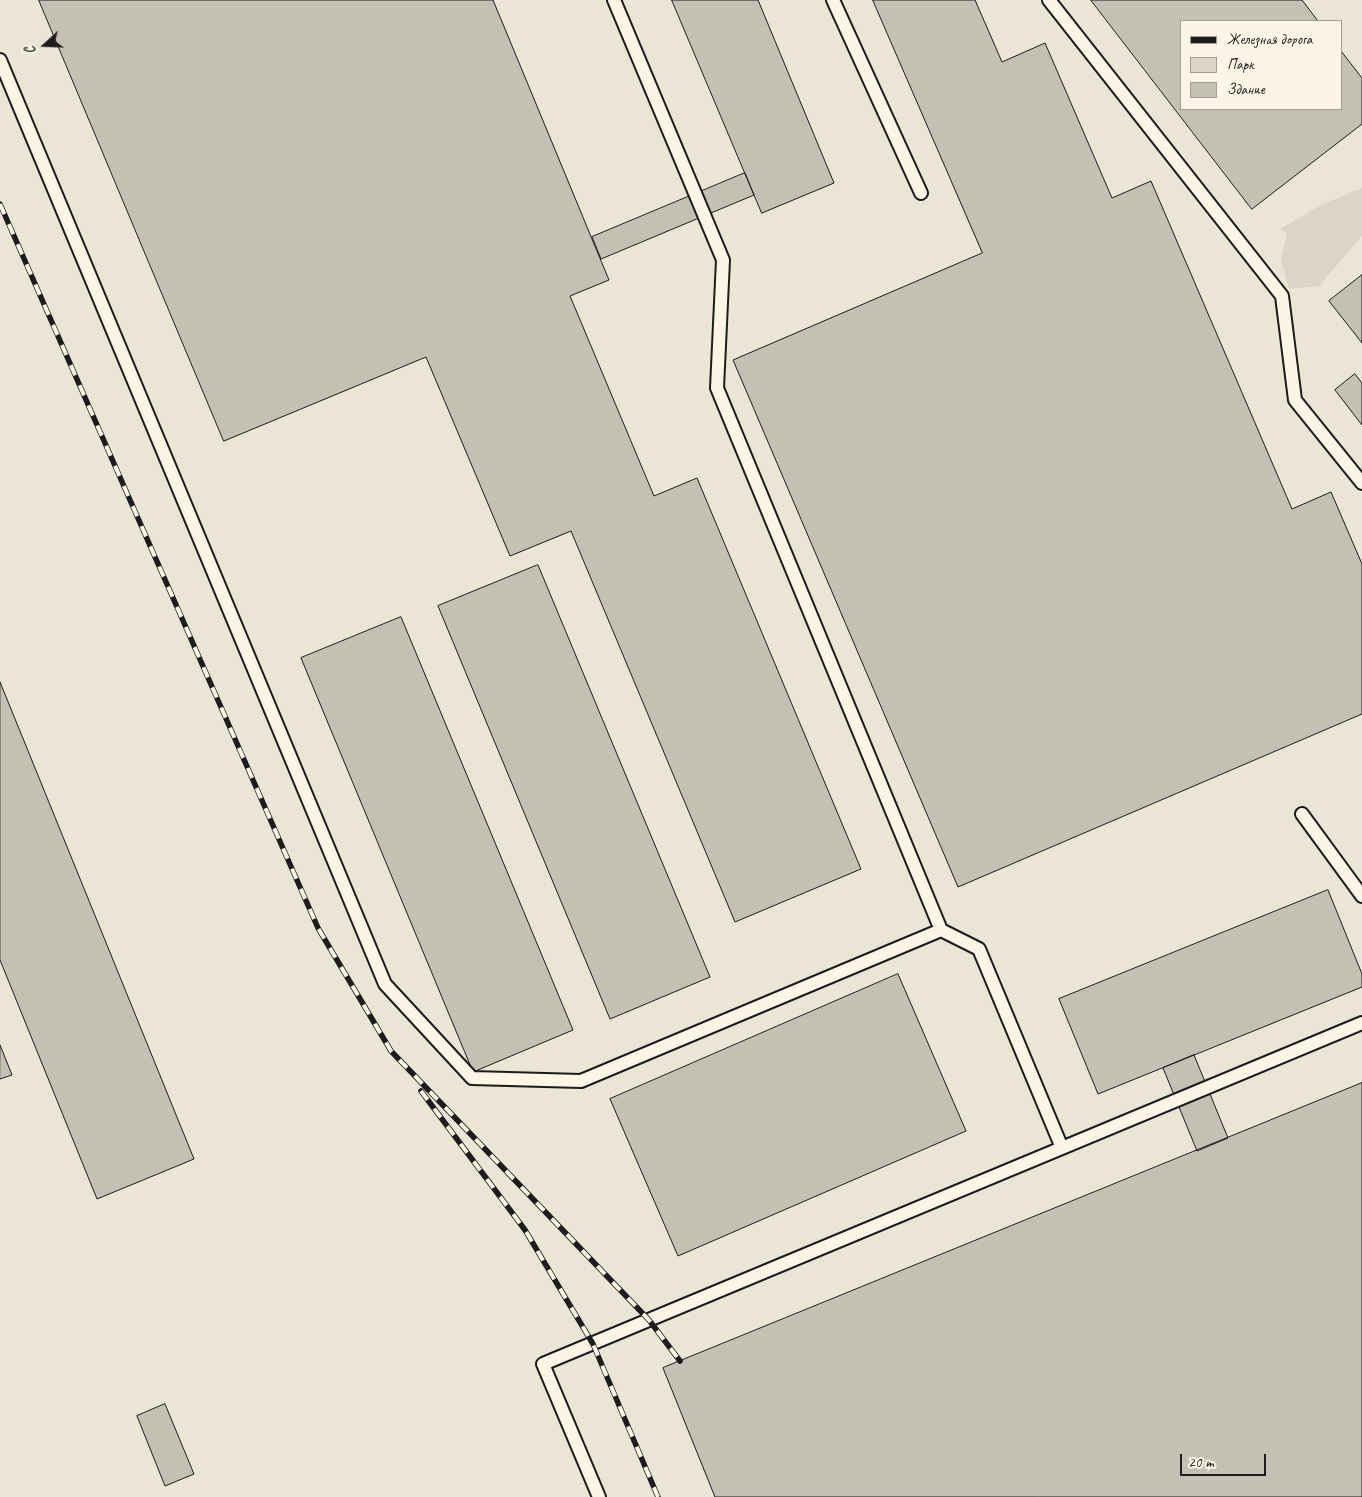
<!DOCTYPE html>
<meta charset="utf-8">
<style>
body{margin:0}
#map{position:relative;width:1362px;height:1497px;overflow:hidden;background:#fcf5e5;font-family:Caveat,sans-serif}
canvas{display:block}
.legend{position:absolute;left:1180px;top:20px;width:162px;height:90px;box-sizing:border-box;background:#fcf5e5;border:1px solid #a29e95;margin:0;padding:6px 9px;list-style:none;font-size:15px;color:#1c1c1c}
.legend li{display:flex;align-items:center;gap:10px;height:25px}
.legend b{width:25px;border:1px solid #a29e95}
.north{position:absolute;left:20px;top:20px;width:50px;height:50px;-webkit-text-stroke:4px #fcf5e5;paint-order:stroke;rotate:250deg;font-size:14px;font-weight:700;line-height:20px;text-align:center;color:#1c1c1c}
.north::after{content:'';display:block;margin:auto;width:18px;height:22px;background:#1c1c1c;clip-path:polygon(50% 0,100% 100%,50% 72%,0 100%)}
.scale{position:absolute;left:1180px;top:1454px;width:86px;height:22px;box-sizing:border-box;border:2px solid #1c1c1c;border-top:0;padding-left:6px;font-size:15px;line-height:18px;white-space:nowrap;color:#1c1c1c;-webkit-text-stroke:4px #fcf5e5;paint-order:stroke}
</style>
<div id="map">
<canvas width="1362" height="1497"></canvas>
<ul class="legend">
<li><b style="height:6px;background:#1c1c1c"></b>Железная дорога</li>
<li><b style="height:14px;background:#dbd5c8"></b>Парк</li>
<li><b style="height:14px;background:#c4c0b3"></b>Здание</li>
</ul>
<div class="north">С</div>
<div class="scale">20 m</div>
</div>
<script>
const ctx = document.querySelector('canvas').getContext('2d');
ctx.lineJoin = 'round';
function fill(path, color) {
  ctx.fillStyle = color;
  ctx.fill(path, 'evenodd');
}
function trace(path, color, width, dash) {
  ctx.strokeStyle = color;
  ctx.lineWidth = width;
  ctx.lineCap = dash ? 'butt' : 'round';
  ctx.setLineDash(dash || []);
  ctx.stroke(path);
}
fill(new Path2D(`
 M0 0H1362V1497H0ZM1181 21H1341V109H1181Z`), '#ebe5d6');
fill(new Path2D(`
 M1362 188V236L1319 286 1289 289 1281 261 1287 233 1280 229 1323 204Z`), '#dbd5c8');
const building = new Path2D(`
 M39 0H493L609 280 570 296 654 496 697 478 861 869 735 922 571 531 510 556 426 357 224 441Z
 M672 0H758L834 183 762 213Z
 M873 0H975L1002 62 1045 43 1112 198 1151 181 1292 509 1331 492 1362 564V714L958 887 733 360 982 253Z
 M1091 0H1302L1318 21H1181V109H1341V51L1362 78V124L1252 209Z
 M745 173 754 195 601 259 592 237Z
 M1362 275V343L1329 301Z
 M1355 374 1362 383V425L1335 390Z
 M538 565 710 977 610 1019 438 606Z
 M401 617 573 1030 473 1072 301 658Z
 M0 682 194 1159 97 1199 0 960Z
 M1328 890 1362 974V987L1098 1094 1059 999Z
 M898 974 966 1131 678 1256 610 1099Z
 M0 1045 12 1075 0 1079Z
 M1194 1055 1228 1138 1197 1151 1163 1068Z
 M1362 1083V1497H715L663 1368Z
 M165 1404 194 1474 165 1486 137 1416Z`);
fill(building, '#c4c0b3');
trace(building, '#1c1c1c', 1);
const lane = new Path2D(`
 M614 0 723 260 717 388 941 930
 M833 0 921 193
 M1049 0 1282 296 1295 400 1362 483
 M0 60 385 984 472 1078 581 1081 941 930 979 949 1062 1148
 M1302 814 1362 896
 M599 1497 543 1364 1362 1023`);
trace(lane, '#1c1c1c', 16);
trace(lane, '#fcf5e5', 12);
const rail = new Path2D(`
 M0 204 318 928 391 1051 649 1320 680 1361
 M421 1091 525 1230 593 1344 658 1497`);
trace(rail, '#1c1c1c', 5.5);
trace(rail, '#fcf5e5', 4, [11]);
</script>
